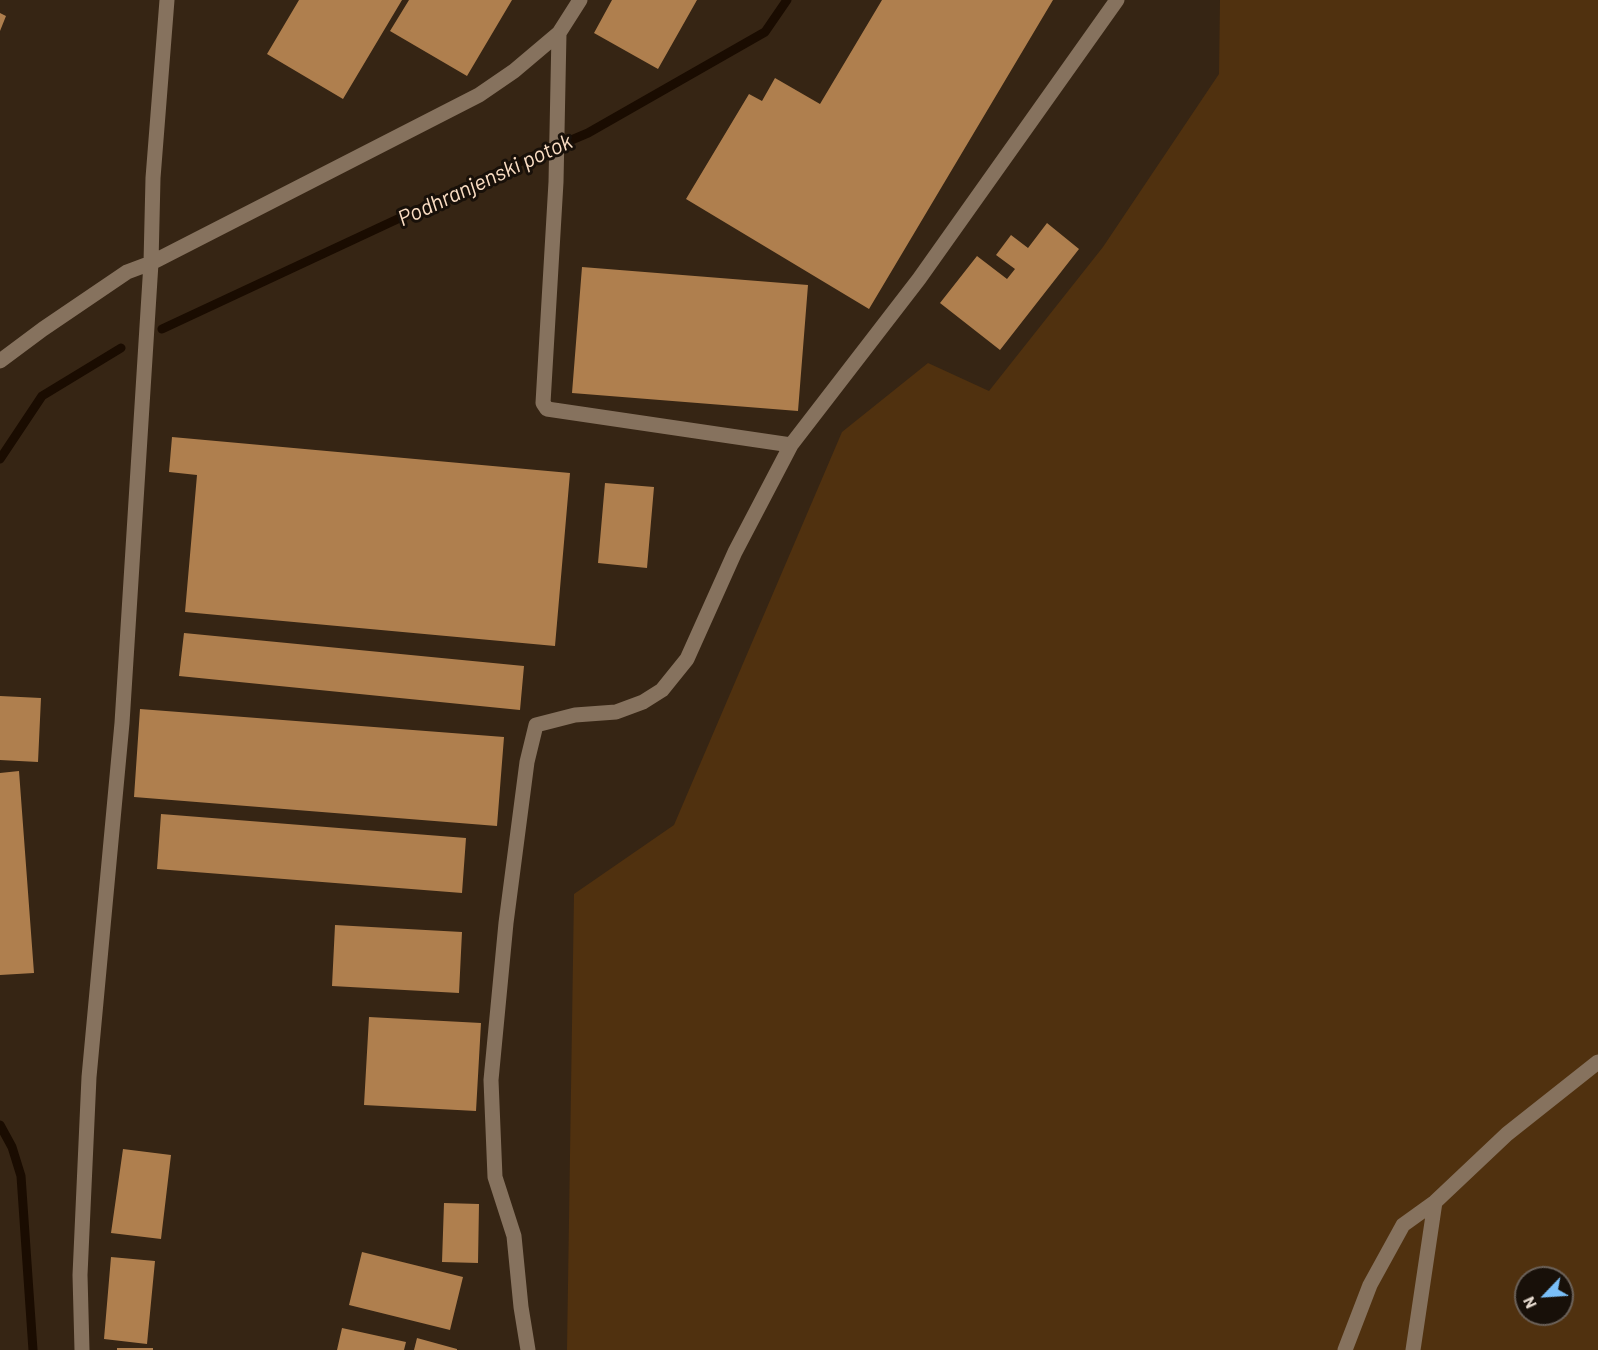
<!DOCTYPE html>
<style>
body{margin:0}
#map{position:relative;width:1598px;height:1350px;overflow:hidden;background:#362514;font-family:Barlow,sans-serif}
canvas{display:block}
.north{position:absolute;left:1514px;top:1266px;width:60px;height:60px;box-sizing:border-box;background:#181009;border:2px solid #6b6159;border-radius:50%;rotate:245deg;font-size:16px;font-weight:700;line-height:24px;text-align:center;color:#e7dbd0}
.north::after{content:'';display:block;margin:auto;width:21px;height:27px;background:#7abff8;clip-path:polygon(50% 0,100% 100%,50% 72%,0 100%)}
</style>
<div id="map">
<canvas width="1598" height="1350"></canvas>
<div class="north">N</div>
</div>
<script>
const ctx = document.querySelector('canvas').getContext('2d');
ctx.lineJoin = 'round';
function fill(path, color) {
  ctx.fillStyle = color;
  ctx.fill(path, 'evenodd');
}
function trace(path, color, width, dash) {
  ctx.strokeStyle = color;
  ctx.lineWidth = width;
  ctx.lineCap = dash ? 'butt' : 'round';
  ctx.setLineDash(dash || []);
  ctx.stroke(path);
}
function write(font, color, halo, rows, align = 'center') {
  ctx.font = font + ' Barlow,sans-serif';
  ctx.lineWidth = 6;
  ctx.setLineDash([]);
  ctx.textBaseline = 'middle';
  ctx.strokeStyle = halo;
  ctx.fillStyle = color;
  for (const [text, x, y, turn = 0] of rows) {
    ctx.save();
    ctx.translate(x, y);
    ctx.rotate((+turn || 0) * Math.PI / 180);
    ctx.textAlign = isNaN(turn) ? turn : align;
    if (halo) ctx.strokeText(text, 0, 0);
    ctx.fillText(text, 0, 0);
    ctx.restore();
  }
}
fill(new Path2D(`
 M1220 0H1598V1350H567L574 894 674 825 842 432 928 363 989 391 1103 247 1219 74ZM1526 1278H1562V1314H1526Z`), '#50310f');
trace(new Path2D(`
 M162 329 524 160 588 133 765 32 787 0
 M0 459 42 396 121 348
 M0 1125 12 1147 21 1176 33 1350`), '#1a0c01', 9);
fill(new Path2D(`
 M299 0H402L343 99 267 54Z
 M409 0H512L467 76 390 31Z
 M612 0H697L658 69 594 33Z
 M882 0H1053L869 309 686 199 749 94 762 101 775 78 820 104Z
 M0 13 6 16 0 31Z
 M1047 223 1079 249 1000 350 940 303 977 256 1007 279 1015 269 996 255 1011 235 1028 248Z
 M582 267 808 285 798 411 572 393Z
 M172 437 570 473 555 646 185 612 197 475 169 472Z
 M605 483 654 487 647 568 598 563Z
 M184 633 524 666 520 710 179 676Z
 M0 696 41 698 38 762 0 760Z
 M140 709 504 737 497 826 134 797Z
 M19 771 34 973 0 975V773Z
 M161 814 466 838 462 893 157 869Z
 M335 925 462 932 459 993 332 986Z
 M369 1017 481 1023 476 1111 364 1105Z
 M123 1149 171 1155 161 1239 111 1233Z
 M444 1203 479 1204 478 1263 442 1262Z
 M362 1252 463 1277 450 1330 349 1305Z
 M111 1257 155 1261 147 1344 104 1339Z
 M342 1328 406 1342 404 1350H337Z
 M417 1338 457 1349V1350H414Z
 M117 1348H153V1350H117Z`), '#af7f4e');
trace(new Path2D(`
 M559 33 556 182 543 403 547 409 791 445 919 279 1117 0
 M0 361 43 329 127 272 151 263 479 95 514 71 559 33 580 0
 M82 1350 80 1275 89 1077 122 723 151 263 153 178 167 0
 M528 1350 521 1307 514 1236 495 1177 491 1080 506 923 527 762 536 725 575 715 616 712 643 702 662 690 687 659 735 552 791 445`), '#86725e', 15);
trace(new Path2D(`
 M1345 1350 1370 1285 1403 1225 1435 1202 1507 1134 1598 1062
 M1413 1350 1435 1202`), '#86725e', 15);
write('italic 22px', '#fbdec4', '#181009', [
 ["Podhranjenski potok",485,180,-25]
]);
</script>
